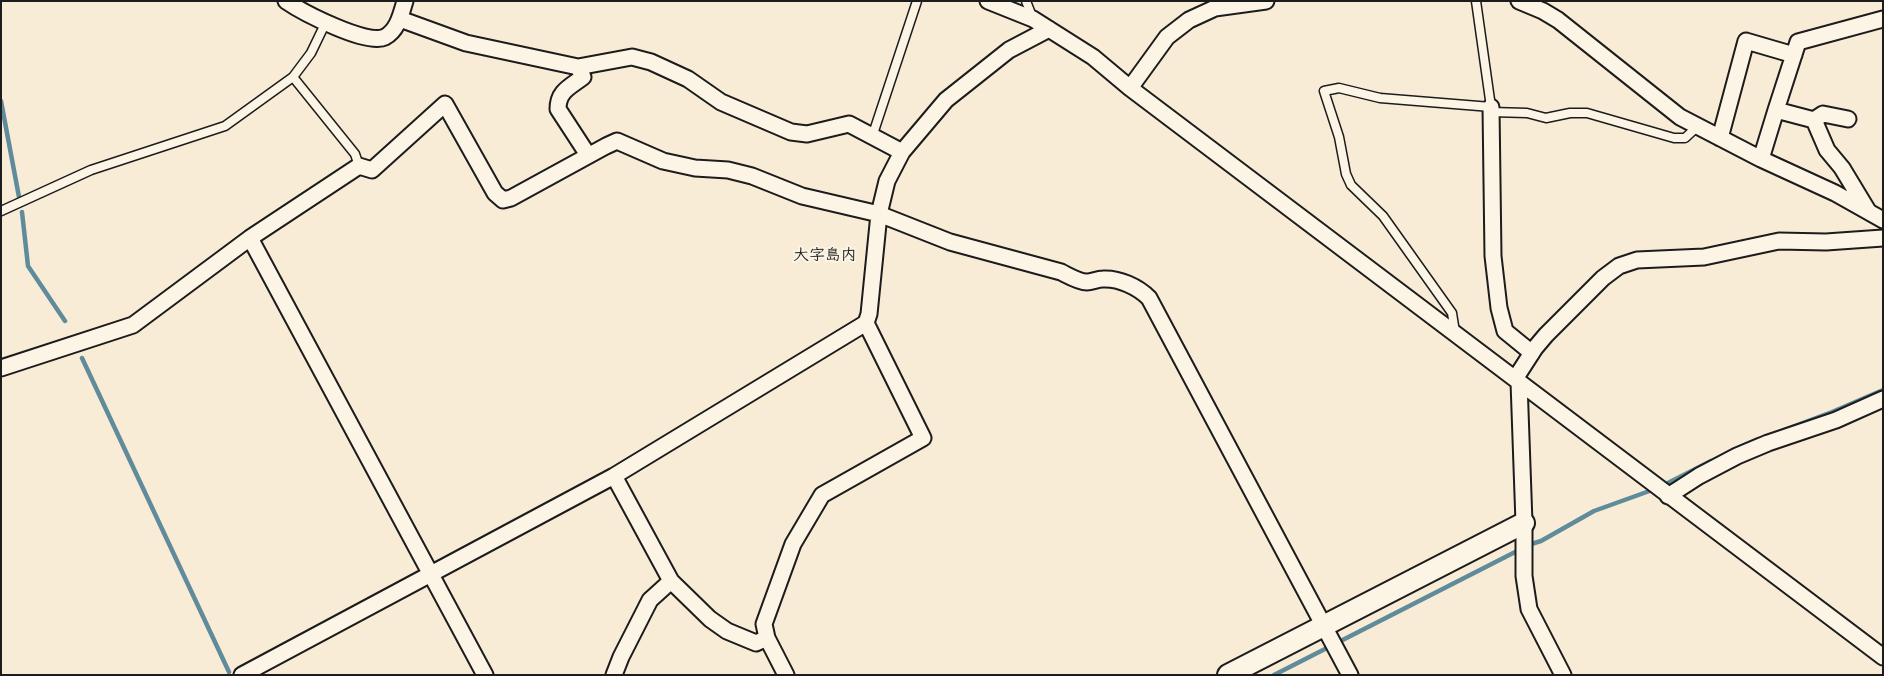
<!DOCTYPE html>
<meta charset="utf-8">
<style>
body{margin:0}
#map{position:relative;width:1884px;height:676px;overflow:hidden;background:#f9ecd7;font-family:Kalam,sans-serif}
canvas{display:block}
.frame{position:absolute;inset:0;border:2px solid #1c1c1c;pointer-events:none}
</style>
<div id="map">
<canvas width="1884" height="676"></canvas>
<div class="frame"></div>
</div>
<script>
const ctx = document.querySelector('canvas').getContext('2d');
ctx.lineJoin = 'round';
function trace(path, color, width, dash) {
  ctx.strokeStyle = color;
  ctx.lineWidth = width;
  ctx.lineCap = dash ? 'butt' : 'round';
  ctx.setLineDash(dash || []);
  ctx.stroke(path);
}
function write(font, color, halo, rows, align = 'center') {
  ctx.font = font + ' Kalam,"Klee One",sans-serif';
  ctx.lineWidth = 4;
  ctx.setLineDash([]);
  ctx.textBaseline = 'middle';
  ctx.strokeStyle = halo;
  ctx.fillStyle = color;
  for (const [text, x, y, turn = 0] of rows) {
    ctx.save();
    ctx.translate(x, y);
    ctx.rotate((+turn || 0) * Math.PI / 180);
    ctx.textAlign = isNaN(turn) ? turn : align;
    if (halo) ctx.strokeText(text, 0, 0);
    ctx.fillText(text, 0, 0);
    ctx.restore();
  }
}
trace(new Path2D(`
 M1 101 19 197
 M22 212 28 266 65 321
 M82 358 229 672
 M1784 430 1832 412 1883 390
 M1733 450 1758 439
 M1662 486 1711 461
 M1528 545 1541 541 1594 511 1655 489
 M1274 675 1521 549`), '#608b9b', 4.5);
const lane = new Path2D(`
 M1026 1 1033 19
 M293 77 355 154 359 166
 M1491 112 1527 113 1546 118 1570 113H1587L1674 138H1685L1698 126
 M872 137 917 1
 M1 211 91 170 225 126 293 77 311 53 325 24
 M1455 332 1452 313 1383 216 1351 185 1346 174 1339 137 1324 91 1339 88 1380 98 1491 107 1476 1`);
const street = new Path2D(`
 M286 1C302 12 367 46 385 37 398 30 401 14 405 1
 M988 1 1033 19 1093 57 1130 88 1883 657
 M1519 1 1543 11 1558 20 1680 117 1761 159 1835 193 1883 220
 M400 19 466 43 578 67 632 57 651 62 688 79 721 102 791 132 807 134 849 124 902 152
 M578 67 583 77C570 87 558 91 558 109L588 155
 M1130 88 1167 37 1189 20 1215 8 1266 1
 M1491 107 1493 256 1499 308 1505 331 1532 353
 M1776 110 1814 120 1827 150 1842 168 1868 211
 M1814 120 1823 114 1848 119
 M1720 138 1746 41 1794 55
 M1761 159 1776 110 1798 42 1883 19
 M250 238 485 675
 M1 368 133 325 250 238 359 166 372 170 445 104 495 193 503 200 511 198 606 146 617 141 663 161 695 168 728 170 752 176 802 196 879 214 950 242 1061 272C1069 276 1079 282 1087 282 1092 282 1097 279 1103 279 1119 278 1138 287 1149 298L1350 675
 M1515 379 1535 348 1546 335 1603 278 1619 266 1637 260 1704 257 1779 241 1826 242 1883 238
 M1519 382 1524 523V576L1529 609 1563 675
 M614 476 671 581 710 619 727 631 756 643 767 638
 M1668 496 1699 476 1737 456 1768 443 1836 420 1883 399
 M242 675 614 476 866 323 869 314 879 214 887 181 902 152 946 100 1009 50 1049 29
 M614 675 621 657 650 600 671 581
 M786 675 767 638 764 624 793 544 822 495 923 438 866 323`);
const secondary = new Path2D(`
 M1228 675 1524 523`);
trace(lane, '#1c1c1c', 11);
trace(street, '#1c1c1c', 19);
trace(secondary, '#1c1c1c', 24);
trace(lane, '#fcf5e5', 8);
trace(street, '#fcf5e5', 15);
trace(secondary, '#fcf5e5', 20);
write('bold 16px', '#1c1c1c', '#fcf5e5', [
 ["大字島内",825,257]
]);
</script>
